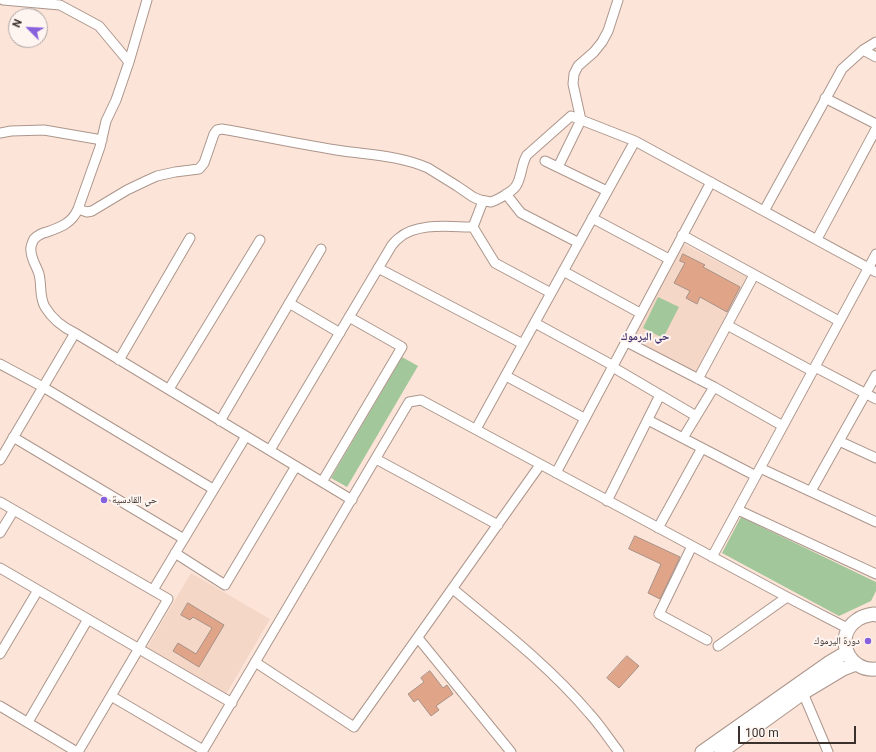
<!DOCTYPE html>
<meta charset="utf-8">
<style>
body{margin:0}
#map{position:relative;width:876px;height:752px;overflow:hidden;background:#fce4d8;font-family:Roboto,sans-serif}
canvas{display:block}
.north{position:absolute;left:8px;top:8px;width:40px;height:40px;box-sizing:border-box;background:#fef4f0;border:1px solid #b0a6a2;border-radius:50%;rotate:294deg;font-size:11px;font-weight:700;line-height:16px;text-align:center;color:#3a312c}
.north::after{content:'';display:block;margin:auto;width:14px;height:18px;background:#8761dc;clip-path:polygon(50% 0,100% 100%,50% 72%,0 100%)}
.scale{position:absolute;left:738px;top:726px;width:118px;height:18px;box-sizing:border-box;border:2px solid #3a312c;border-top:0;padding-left:5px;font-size:12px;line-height:14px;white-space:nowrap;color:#3a312c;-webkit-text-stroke:3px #fef4f0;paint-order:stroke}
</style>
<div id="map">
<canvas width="876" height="752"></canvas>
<div class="north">N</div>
<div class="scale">100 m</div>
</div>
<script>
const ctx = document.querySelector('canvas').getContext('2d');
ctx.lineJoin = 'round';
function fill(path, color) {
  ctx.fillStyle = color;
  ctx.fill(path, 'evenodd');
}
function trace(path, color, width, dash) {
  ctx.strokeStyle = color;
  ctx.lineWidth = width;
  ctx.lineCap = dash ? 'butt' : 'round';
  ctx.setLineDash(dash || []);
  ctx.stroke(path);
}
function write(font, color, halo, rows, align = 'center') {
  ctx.font = font + ' Roboto,"Noto Naskh Arabic",sans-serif';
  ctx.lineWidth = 4;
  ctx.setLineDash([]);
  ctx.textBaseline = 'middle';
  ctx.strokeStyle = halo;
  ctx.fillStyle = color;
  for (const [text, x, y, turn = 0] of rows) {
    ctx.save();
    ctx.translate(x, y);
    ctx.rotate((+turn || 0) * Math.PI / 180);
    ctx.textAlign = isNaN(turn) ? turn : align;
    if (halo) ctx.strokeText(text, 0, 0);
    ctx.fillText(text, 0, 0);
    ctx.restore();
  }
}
fill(new Path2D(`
 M682 243 747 277 697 373 633 339Z
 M191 573 270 619 225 696 146 649Z`), '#f5d7c8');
fill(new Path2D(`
 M658 297 679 307 663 338 643 328Z
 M402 357 418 366 347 487 331 478Z
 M741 517 876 582V591L871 601 839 616 722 553Z`), '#a2c79a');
const building = new Path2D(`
 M683 254 705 265 703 267 740 287 727 312 700 297 697 304 686 298 690 291 674 283 685 263 680 261Z
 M635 536 680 557 660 599 648 593 661 564 629 549Z
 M188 603 224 625 199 667 173 651 178 643 196 654 212 628 193 617 190 620 181 615Z
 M627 656 639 666 619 688 607 678Z
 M430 671 443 688 447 685 453 694 436 706 439 710 431 716 418 699 414 702 408 694 424 682 421 678Z`);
fill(building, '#e0a588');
trace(building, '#a79187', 1);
const street = new Path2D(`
 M3 0 60 5 99 26 129 62
 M147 0 129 62 116 100 106 121 100 147 78 209C72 223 61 227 47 232 42 233 38 235 34 239 32 243 30 247 31 251 31 259 37 267 39 274 42 286 39 297 45 307 53 320 62 327 75 333L352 500
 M863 50 876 57
 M825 98 876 124
 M0 133 11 131 44 130 102 140
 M545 161 607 191
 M558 167 581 120 573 84 574 74 578 66 594 52 602 42 608 31 618 0
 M506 194 521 213 579 243
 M483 201 473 227 495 263 551 293
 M78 209 87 212 92 211 127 190 148 180 157 176 175 172 199 169 204 163 214 134 217 130 222 129C262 136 303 145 343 151 372 155 401 156 428 168L457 186 473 197 480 200 491 202C497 200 512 192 516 186 522 177 521 164 527 155L571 116 635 141 876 272
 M764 211 842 69 863 50 876 42
 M592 218 669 259
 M682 235 839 321
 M817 239 876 129
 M378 268 523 344
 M563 271 640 313
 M289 303 340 333
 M535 323 612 365 616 369 696 416
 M727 325 812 371
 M625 341 714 387 783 426
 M119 360 190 238
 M0 364 43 387 213 489
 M815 367 876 399
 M506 376 584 418
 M698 379 754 275
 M169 389 260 240
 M648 420 756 476
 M220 421 321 249
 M476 429 635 141
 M13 437 184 539
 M683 438 714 387
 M839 441 876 458
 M270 450 392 245C394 243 396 240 399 238 417 222 451 227 473 227
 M376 459 498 525
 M0 460 75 333
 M760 468 876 522
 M556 473 711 182
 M322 482 402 347 349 317
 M811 491 876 375
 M607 501 660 395
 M0 502 168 599 78 752
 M738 510 876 574
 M658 528 702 448
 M0 533 14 510
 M692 546 659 614 707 640
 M175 553 225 585 296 466
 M712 557 876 254
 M0 568 232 703
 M453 589C500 628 549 666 589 713 600 725 609 739 619 752
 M153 590 246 436
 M418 638 511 752
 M718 646 787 597
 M0 654 38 590
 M255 662 354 727 540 465
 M803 693 828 752
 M111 696 203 750
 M0 706 77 752
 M28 722 88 619
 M202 752 409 402 421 400 787 597 849 629`);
const secondary = new Path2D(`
 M876 615 874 614C868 615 862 616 857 620 833 636 848 672 876 669
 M702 752 830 662 847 652
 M721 752 803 693 843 669 856 664`);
trace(street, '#ac968c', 11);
trace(secondary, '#ac968c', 15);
trace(street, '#fff', 9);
trace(secondary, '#fff', 13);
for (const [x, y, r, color] of [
 [104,500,4,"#8761dc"],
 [868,641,4,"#8761dc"]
]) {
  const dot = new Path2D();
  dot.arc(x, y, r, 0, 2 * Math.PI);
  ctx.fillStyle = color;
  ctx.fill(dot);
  trace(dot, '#fef4f0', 1.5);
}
write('10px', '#3a312c', '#fef4f0', [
 ["حي القادسية",112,500],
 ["دورة اليرموك",860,641,"right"]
], 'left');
write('bold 11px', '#473672', '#fef4f0', [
 ["حي اليرموك",645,337]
]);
</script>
